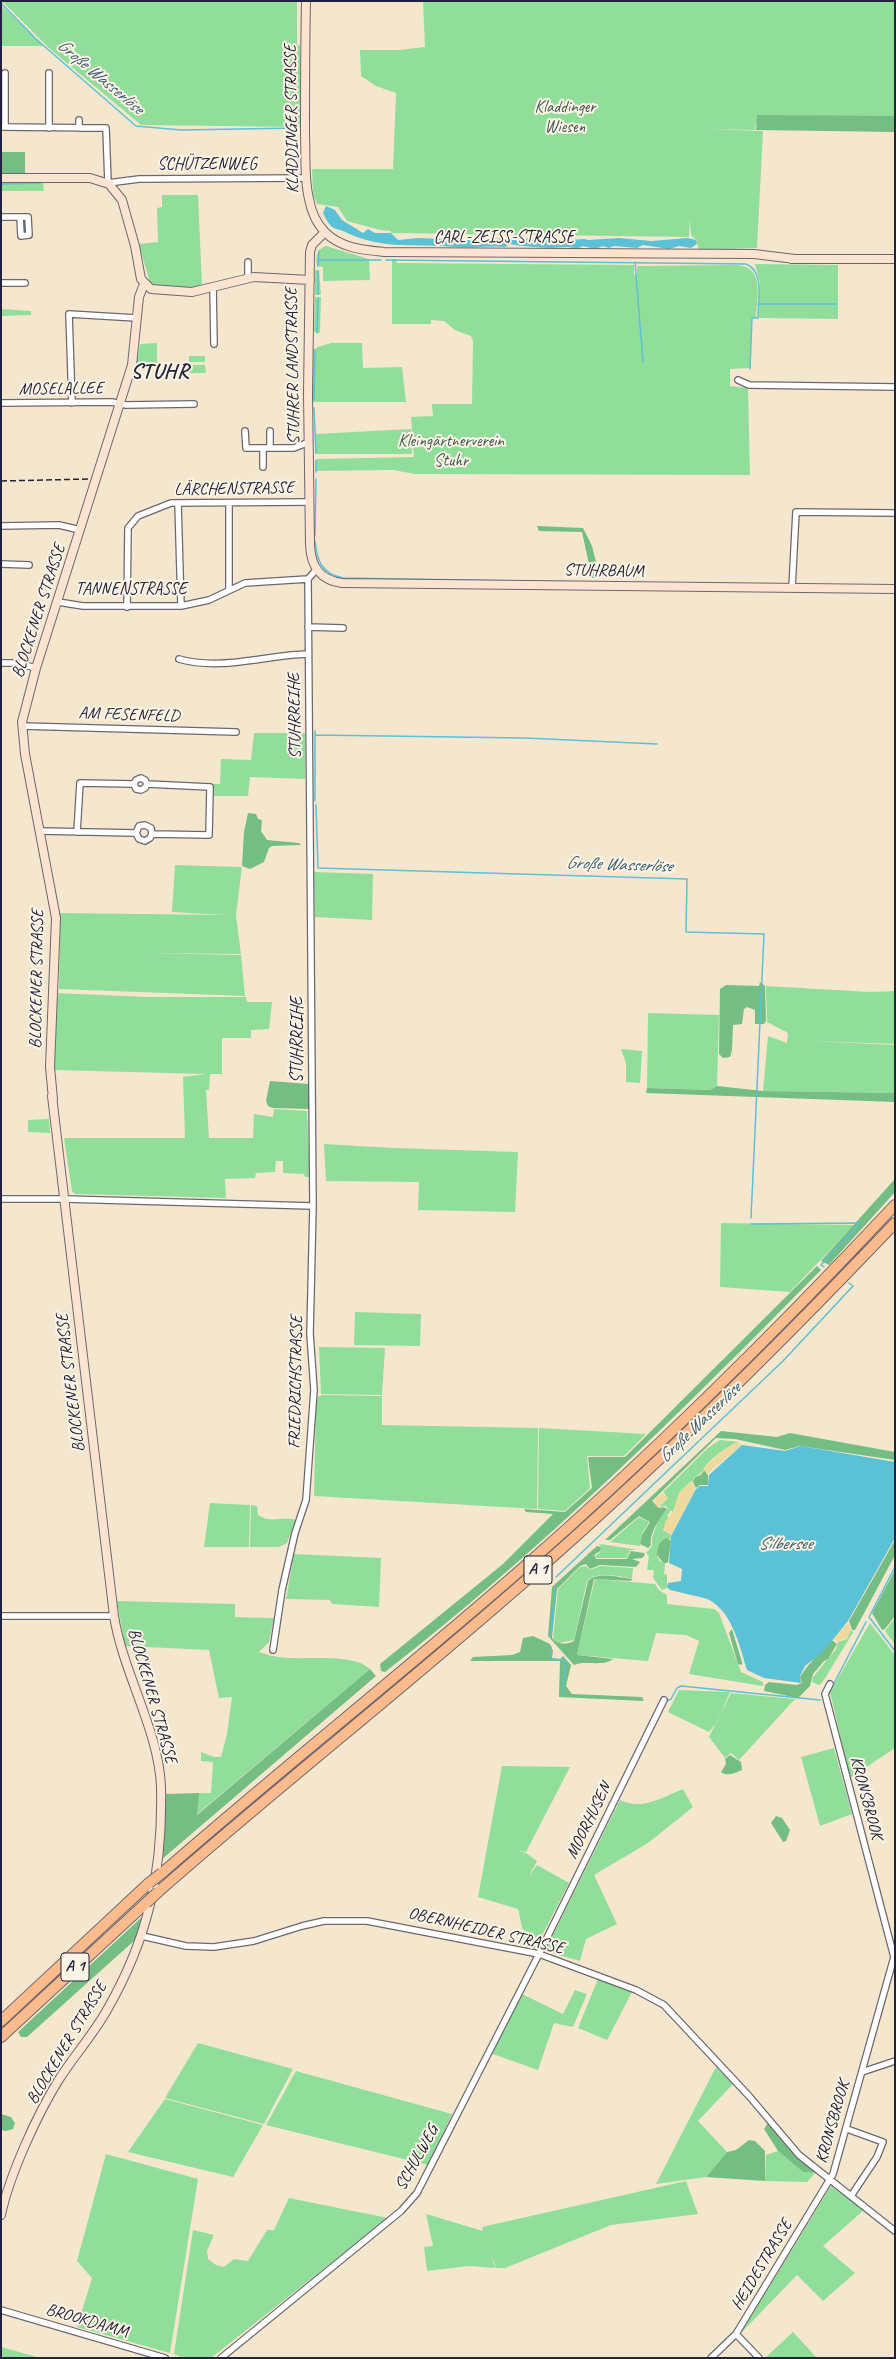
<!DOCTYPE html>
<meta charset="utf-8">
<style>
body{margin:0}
#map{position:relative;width:896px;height:2359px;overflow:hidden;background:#f5e7ce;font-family:Caveat,sans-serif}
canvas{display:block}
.frame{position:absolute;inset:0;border:2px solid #22223b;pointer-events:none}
</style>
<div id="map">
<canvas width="896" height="2359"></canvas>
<div class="frame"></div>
</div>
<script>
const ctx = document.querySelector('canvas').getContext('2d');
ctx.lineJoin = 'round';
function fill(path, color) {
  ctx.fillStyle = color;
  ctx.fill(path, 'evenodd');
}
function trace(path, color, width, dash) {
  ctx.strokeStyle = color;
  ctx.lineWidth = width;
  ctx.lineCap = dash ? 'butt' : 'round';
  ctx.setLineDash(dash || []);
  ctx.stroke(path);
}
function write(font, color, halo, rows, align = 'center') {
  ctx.font = font + ' Caveat,sans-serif';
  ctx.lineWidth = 4;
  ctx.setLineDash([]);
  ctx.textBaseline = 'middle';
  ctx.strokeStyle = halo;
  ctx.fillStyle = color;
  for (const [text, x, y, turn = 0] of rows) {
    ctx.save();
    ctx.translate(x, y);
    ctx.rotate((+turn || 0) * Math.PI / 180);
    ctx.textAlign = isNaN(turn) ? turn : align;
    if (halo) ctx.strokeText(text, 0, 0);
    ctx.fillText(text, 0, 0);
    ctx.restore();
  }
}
fill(new Path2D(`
 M2 1H297V44L300 46V127L141 125 49 48Z
 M423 1H895V125L756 123 755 130 704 129 763 131 757 248 699 250 696 240 691 235 690 220 689 237 391 233V231L380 230 347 221 338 207 317 204 313 194 312 169H393L396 93 376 86 361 76 360 50H399L425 47Z
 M1 5 43 46H1Z
 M1 181H43L44 191H1Z
 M162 195H198L202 286C187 288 163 292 150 283L139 244 158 242 157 208 162 207Z
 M326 246 369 259 370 280 323 281V267L317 266C315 257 317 249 326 246Z
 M392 259H396L397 263 634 265V275L637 276V266L737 265C765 267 757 297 756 318H751V368L730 369V386L748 388 750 475 415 474 393 470 315 471V460L317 459 414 457 411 417 433 416 432 404H472L473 341 471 336 455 330 444 321 431 320V324H392Z
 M755 264 838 265V319L759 318 760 282Z
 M315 270H319L321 295H315Z
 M315 297H321L320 332 317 334 314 331Z
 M1 309 31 311V315L1 316Z
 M157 343V363H137L140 344Z
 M331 343H362L363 368 402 367 406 402H310L311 351 318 347Z
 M189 356H205V362H189Z
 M190 365H205L206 373H190Z
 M411 429 412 454H315V434Z
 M254 733H305V779L250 777 248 796H212L213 784H220L221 759 251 760Z
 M175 865 242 867 236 915 241 954 144 953 241 955 245 996 59 989 60 913 226 915 172 912Z
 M314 872 373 874 372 920 315 917Z
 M766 986 870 992 895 991V1044L809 1041 895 1045V1093L763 1091 768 1036 787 1043 788 1033 767 1022Z
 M56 993 147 997H246L247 1002H272L269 1029 251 1030V1038H222V1074H210L209 1090H206L209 1138H253L254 1114 273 1117 274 1109 307 1111 310 1177H305L304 1174 283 1173V1161H276L275 1172 256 1173 255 1178 225 1179 224 1162 226 1198 75 1194 72 1191 64 1138H185L183 1077 206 1074 53 1070Z
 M648 1013 719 1015 717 1086 710 1090 647 1088Z
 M621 1049 642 1051 640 1083 626 1082V1063Z
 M49 1119 50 1133 28 1132V1120Z
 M324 1144 394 1148 518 1152 515 1212 418 1210 419 1182 326 1181Z
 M721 1223 854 1225 790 1292 720 1287Z
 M355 1312 421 1314 420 1346 354 1345Z
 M319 1347 385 1348 382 1395 321 1394Z
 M322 1395 382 1396V1425L538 1428 537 1509 314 1496 316 1404 318 1397Z
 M539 1428 646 1434 624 1456H587L590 1488 565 1511 538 1509Z
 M720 1440 739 1442C728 1445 715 1456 707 1464 702 1470 703 1474 694 1477L693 1482 691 1481 679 1493 673 1512 671 1510 667 1516 669 1518 663 1530 671 1535 670 1539 662 1540 657 1555 659 1560 665 1565 664 1574 667 1575V1588L662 1590 653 1578 654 1570H647L649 1556 646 1553 652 1546V1538L658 1521 668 1508 665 1506 659 1507 668 1498 663 1492 708 1448Z
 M210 1503 250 1505 249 1547H204Z
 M251 1505 257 1506 258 1515C270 1524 283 1516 296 1520L287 1543 279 1547H250Z
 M639 1517 649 1522 642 1534 640 1546 610 1542Z
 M601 1544 638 1550H630L627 1558H596L595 1556 600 1552 601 1546 599 1545Z
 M294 1554 381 1558 379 1607 332 1604 330 1600 286 1599Z
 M586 1566 590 1570 600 1566 633 1568 632 1579C619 1576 597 1571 587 1581L574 1640 559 1643 553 1639 558 1589 580 1567Z
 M595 1579 655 1584 659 1590 667 1595V1604L714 1609 719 1613 741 1672 763 1682V1686L689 1674 699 1641 686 1635 656 1633 648 1661 577 1655Z
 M117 1601 235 1604V1617L274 1618 269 1642 259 1652C265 1654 271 1656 278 1657 303 1661 351 1652 370 1669L196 1815 199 1793H211L213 1762 201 1761V1752L214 1757H221L227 1734 232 1697 219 1698 209 1650 125 1646Z
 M895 1618V1645L885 1631Z
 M870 1623 895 1655V1748L850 1778 830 1692Z
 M851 1630 853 1632 849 1639 822 1683 819 1685 812 1682 813 1677 836 1649 838 1642 847 1639Z
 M679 1690 730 1692 717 1722 709 1732 668 1712Z
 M731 1693 795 1699 739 1760 731 1753 725 1758 709 1737Z
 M834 1748 852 1814 820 1826 801 1757Z
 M502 1766 570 1767 526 1852 516 1850 526 1853 537 1861 529 1876 537 1865 569 1883 535 1949 518 1944 523 1931 518 1909 478 1897Z
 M683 1789 693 1807 648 1843 594 1875 617 1924 586 1939 580 1961 545 1951 620 1800C641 1811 664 1797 683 1789Z
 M598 1979 632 1992 607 2040 578 2028Z
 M575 1990 587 1994 573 2027 554 2023 538 2070 490 2053 520 1993 563 2014Z
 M198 2043 293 2069 264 2124 165 2098Z
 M716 2067 733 2084 698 2121 727 2152 706 2177 656 2184Z
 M296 2071 452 2114 428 2165 266 2125Z
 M165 2099 263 2125 233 2177 128 2152Z
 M778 2151 803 2172H816L807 2182 765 2181 766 2155Z
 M106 2154 198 2179 170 2353 77 2327 92 2278 77 2261Z
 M686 2181 698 2214 611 2225 505 2268H496L491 2255 495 2268 469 2266 427 2271 424 2247 433 2246 426 2214 483 2231 482 2227Z
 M831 2186 864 2210 823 2246 855 2273 823 2301 797 2275 741 2333Z
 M289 2198 388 2218 211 2358H183L174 2354 193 2230 214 2235 207 2251 208 2259 216 2265 224 2267 234 2259 248 2261 267 2230H274Z
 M793 2332 817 2358H765Z
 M1 2347 37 2357V2358H1Z`), '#91de9b');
fill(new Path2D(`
 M757 115 895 116V132L756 130Z
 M1 152H25V174H2Z
 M537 526 583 528 592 546 600 578H592L582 532 539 531Z
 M248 813 256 814 258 819 262 820 261 831 267 840 299 843 301 845 272 846 269 848 264 862 250 869 242 866 244 832Z
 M760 982 765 986 766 1021 764 1024H755V1010L747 1007 744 1009 742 1024 733 1025 732 1050 730 1057 723 1058 719 1054 720 989 726 985 759 986Z
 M270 1081 309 1084 310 1109 273 1108 268 1106 266 1101Z
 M717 1086 763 1091 895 1093V1102L646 1093 647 1088 710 1090Z
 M895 1179V1192L829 1265 821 1261Z
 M817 1266 821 1270 818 1273C681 1412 540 1552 385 1672L381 1671 380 1664 503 1564 553 1514 526 1512 524 1509 565 1512 592 1488 588 1457H625Z
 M721 1431 777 1437 790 1433 895 1452V1460L800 1446 785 1450 735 1439 716 1438 652 1501 659 1508 664 1507 667 1509C660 1518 649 1533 651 1545L648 1548 640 1544 642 1535 650 1522 639 1516 610 1540H605Z
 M704 1470 708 1475V1485H700L696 1488 693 1482 695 1477 701 1475Z
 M667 1538 671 1541 668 1562 664 1564 657 1555C658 1547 659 1540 667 1538Z
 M895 1540V1555L855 1630H852L849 1621Z
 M597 1546 601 1547 600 1551 594 1555 596 1559H627L631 1551 644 1553 645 1555 642 1558 632 1559 640 1562 636 1567 600 1565 590 1569 586 1564 580 1566 557 1589 552 1638C558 1645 566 1645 574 1641L588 1581C597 1571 619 1577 632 1579L631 1581 594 1579 577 1655 613 1659C603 1667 586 1660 574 1665L548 1636 552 1587Z
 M895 1570V1616L885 1629 882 1630 872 1613Z
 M732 1629 742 1662V1665L738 1664 729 1633Z
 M533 1636 550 1644 553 1651 552 1658 560 1659 563 1656 571 1665 566 1686 572 1694 642 1697 644 1701 559 1697 560 1661H470L473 1657 512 1655 520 1652 523 1638Z
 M832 1640 837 1644 828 1659 824 1661 813 1674 810 1686 798 1698 764 1691 765 1685 769 1682 797 1685 802 1683 800 1677C809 1662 821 1653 832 1640Z
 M370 1669 376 1676 161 1860 165 1794 199 1793 197 1815Z
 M730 1755 741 1762 742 1770C735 1773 727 1777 721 1772L726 1764 725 1759Z
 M776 1816 782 1818 790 1830 786 1841 783 1842 771 1823Z
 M143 1916 135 1940 27 2037H21L18 2032Z
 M1 2114 11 2117 15 2123 13 2129 6 2131 1 2130Z
 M768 2123 771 2124 816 2172H803L778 2151 764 2129Z
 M749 2140 755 2141 765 2151V2181L706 2177 727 2152 736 2150Z`), '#74bd83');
fill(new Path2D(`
 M739 1442 742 1445 707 1474 704 1470C707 1462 731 1444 739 1442Z
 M691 1481 696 1488 671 1535 664 1530 665 1522 673 1512 679 1493Z
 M662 1493 668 1498 658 1507 653 1501Z
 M848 1623 851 1629 848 1637 839 1642 833 1639Z`), '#eeda9e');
fill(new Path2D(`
 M326 206 335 210 342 220 363 233 368 229 375 233H391L398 240 418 238 493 241 496 238C504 239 512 237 520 238 542 239 562 241 584 239L588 240 619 238 651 241 688 238 696 240 697 244 691 248 679 246 669 249 643 245 637 248 614 246 609 248 603 246 595 249 583 246 577 249C569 246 559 248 551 248 537 247 523 247 510 244L505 247C489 245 472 249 456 247 415 243 385 251 345 232 340 229 335 230 331 226 328 223 325 217 323 213Z
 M742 1445 785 1451 801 1446 895 1462V1538L848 1621 822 1653 805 1666 800 1676 801 1683 764 1678 747 1670C740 1647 731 1606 704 1598 693 1595 681 1593 670 1590L667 1587 668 1583 681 1581 682 1569 669 1563 671 1536 696 1489 700 1486H708L709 1475Z`), '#5ac1d6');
trace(new Path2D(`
 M1 3 36 39 136 126 181 130 298 128
 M1 184 39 183
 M318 260H381
 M386 260 746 264C765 271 758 302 758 318H752L750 369
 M635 262 643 362
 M318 266 319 251
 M318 294V271
 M758 304H836
 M317 332 318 299
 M314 400 315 351
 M314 408 316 453
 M316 472V461
 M315 535 316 479
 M315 541C317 561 322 574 343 578L593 582
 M315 731V801
 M315 735 525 738 657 744
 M316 805 318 868 687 879 686 932 764 934 751 1218
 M751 1224 860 1223 821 1265 824 1267
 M895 1567 869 1617 895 1651
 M556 1577 783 1361 853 1286 849 1283
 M551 1637 555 1587
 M551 1647V1659L565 1660 563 1694
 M829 1693 866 1622
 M667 1701 671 1699 677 1688 681 1686 820 1700`), '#5ac1d6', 1.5);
const street = new Path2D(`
 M79 120V128
 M1 127 106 128 108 183 139 179 306 178
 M5 127V73
 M49 128V73
 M1 217H20
 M20 217H28L29 235 21 236Z
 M248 278V262
 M1 283H25
 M213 287 214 344
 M738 380 749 385 895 387
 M1 403 112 402 126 405 194 404
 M72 403 69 314 136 318
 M245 431 246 448H294L309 442
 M270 448V431
 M263 467V448
 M178 503 181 606
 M229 503V589
 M1 526 59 525 80 530
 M1 564 29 565
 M792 588 796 512 895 513
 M58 602 83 606H181L209 600 245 583 308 579 316 570
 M127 607 128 528 138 516 171 503 309 502
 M308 627 343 628
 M179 659C222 671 265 655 308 654
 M1 663H17L36 668
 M22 726 236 732
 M134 784 136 789 141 790 145 788 147 784
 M40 831 136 833 139 839 145 841 150 838 152 834 209 835 210 787 147 784 145 780 141 778 136 780 134 784 80 783 77 832
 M136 833 139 826 145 825 151 828 152 834
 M1 1199H66L313 1206
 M1 1616H114
 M273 1650 282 1590 295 1533 306 1500 314 1390 310 1334 313 1206 308 579
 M142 1936 186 1946 214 1947 254 1941 302 1926 324 1921H367L539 1954 636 1990 664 2005 749 2096 799 2155 895 2231
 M862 2072 895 2061
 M847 2129 883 2142 877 2157 851 2196
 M1 2310 165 2358
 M736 2334 759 2358
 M221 2358 401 2211 417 2193 539 1954 664 1700
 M711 2358 736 2334 833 2174 894 1957 825 1694 830 1684`);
const secondary = new Path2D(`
 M306 1C305 46 305 91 305 135 306 157 304 179 309 199 311 211 317 224 325 232 340 248 364 250 384 252L754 254 795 259
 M1 178H90L109 184 122 200 135 246 141 279 151 289 192 292 254 277 310 280
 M325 232 312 245 310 252 308 393 310 545C311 567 320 580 342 583L895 589
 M791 259H895
 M53 1099 50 1067 56 918 25 754 22 722 36 668 132 365 139 297 144 284
 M1 2215C9 2176 37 2115 58 2081 73 2057 93 2035 107 2010 149 1937 163 1870 161 1787 159 1731 123 1673 114 1616L52 1096`);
const highway = new Path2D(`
 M162 1873C281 1769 405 1671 524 1567 654 1453 777 1331 895 1205
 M158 1892C281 1784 410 1683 532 1575 659 1464 779 1345 895 1223
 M1 2021 149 1883
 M1 2037 146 1903`);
trace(street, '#6c676e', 8);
trace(secondary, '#6c676e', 10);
trace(highway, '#6c676e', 12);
trace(street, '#fff', 5.5);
trace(secondary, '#fde4d1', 8);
trace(highway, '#fbbb8d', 10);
trace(new Path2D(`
 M1 481 89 479`), '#22223b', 1.5, [6, 3]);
const highwayBridge = new Path2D(`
 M149 1883 162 1873
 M146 1903 158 1892`);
trace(highwayBridge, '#6c676e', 12, []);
trace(highwayBridge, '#fbbb8d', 10);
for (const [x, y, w] of [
 [538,1570,28],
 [75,1967,28]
]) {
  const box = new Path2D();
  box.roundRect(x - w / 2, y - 14, w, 28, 3);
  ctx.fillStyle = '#fcf5e5';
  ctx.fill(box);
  trace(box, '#22223b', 1);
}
write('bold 16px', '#22223b', null, [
 ["A 1",538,1570],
 ["A 1",75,1967]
]);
write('17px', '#435a58', '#fcf5e5', [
 ["Kladdinger",565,108],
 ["Wiesen",565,128],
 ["Kleingärtnerverein",451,442],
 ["Stuhr",451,462]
]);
write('17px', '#22223b', '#fcf5e5', [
 ["KLADDINGER STRASSE",292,119,-91],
 ["SCHÜTZENWEG",207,165],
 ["CARL-ZEISS-STRASSE",504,238],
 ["STUHRER LANDSTRASSE",293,366,-91],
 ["MOSELALLEE",61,389,-1],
 ["LÄRCHENSTRASSE",234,489,-1],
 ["STUHRBAUM",604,571,1],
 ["TANNENSTRASSE",131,590],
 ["BLOCKENER STRASSE",39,611,-72],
 ["AM FESENFELD",129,715,2],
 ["STUHRREIHE",295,716,-91],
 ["BLOCKENER STRASSE",37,979,-89],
 ["STUHRREIHE",298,1040,-90],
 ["FRIEDRICHSTRASSE",296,1382,-89],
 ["BLOCKENER STRASSE",71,1383,-97],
 ["BLOCKENER STRASSE",152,1696,74],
 ["KRONSBROOK",866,1798,75],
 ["MOORHUSEN",589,1821,-64],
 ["OBERNHEIDER STRASSE",486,1931,13],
 ["BLOCKENER STRASSE",67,2043,-59],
 ["KRONSBROOK",833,2122,-74],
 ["SCHULWEG",417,2158,-61],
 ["HEIDESTRASSE",762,2265,-59],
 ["BROOKDAMM",87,2321,16]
]);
write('italic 18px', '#365a71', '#fcf5e5', [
 ["Große Wasserlöse",100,77,40],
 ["Große Wasserlöse",619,865,2],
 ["Große Wasserlöse",700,1423,-44],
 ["Silbersee",785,1544]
]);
ctx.letterSpacing = '1px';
write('bold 21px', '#22223b', '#fcf5e5', [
 ["STUHR",160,372]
]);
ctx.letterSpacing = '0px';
</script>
